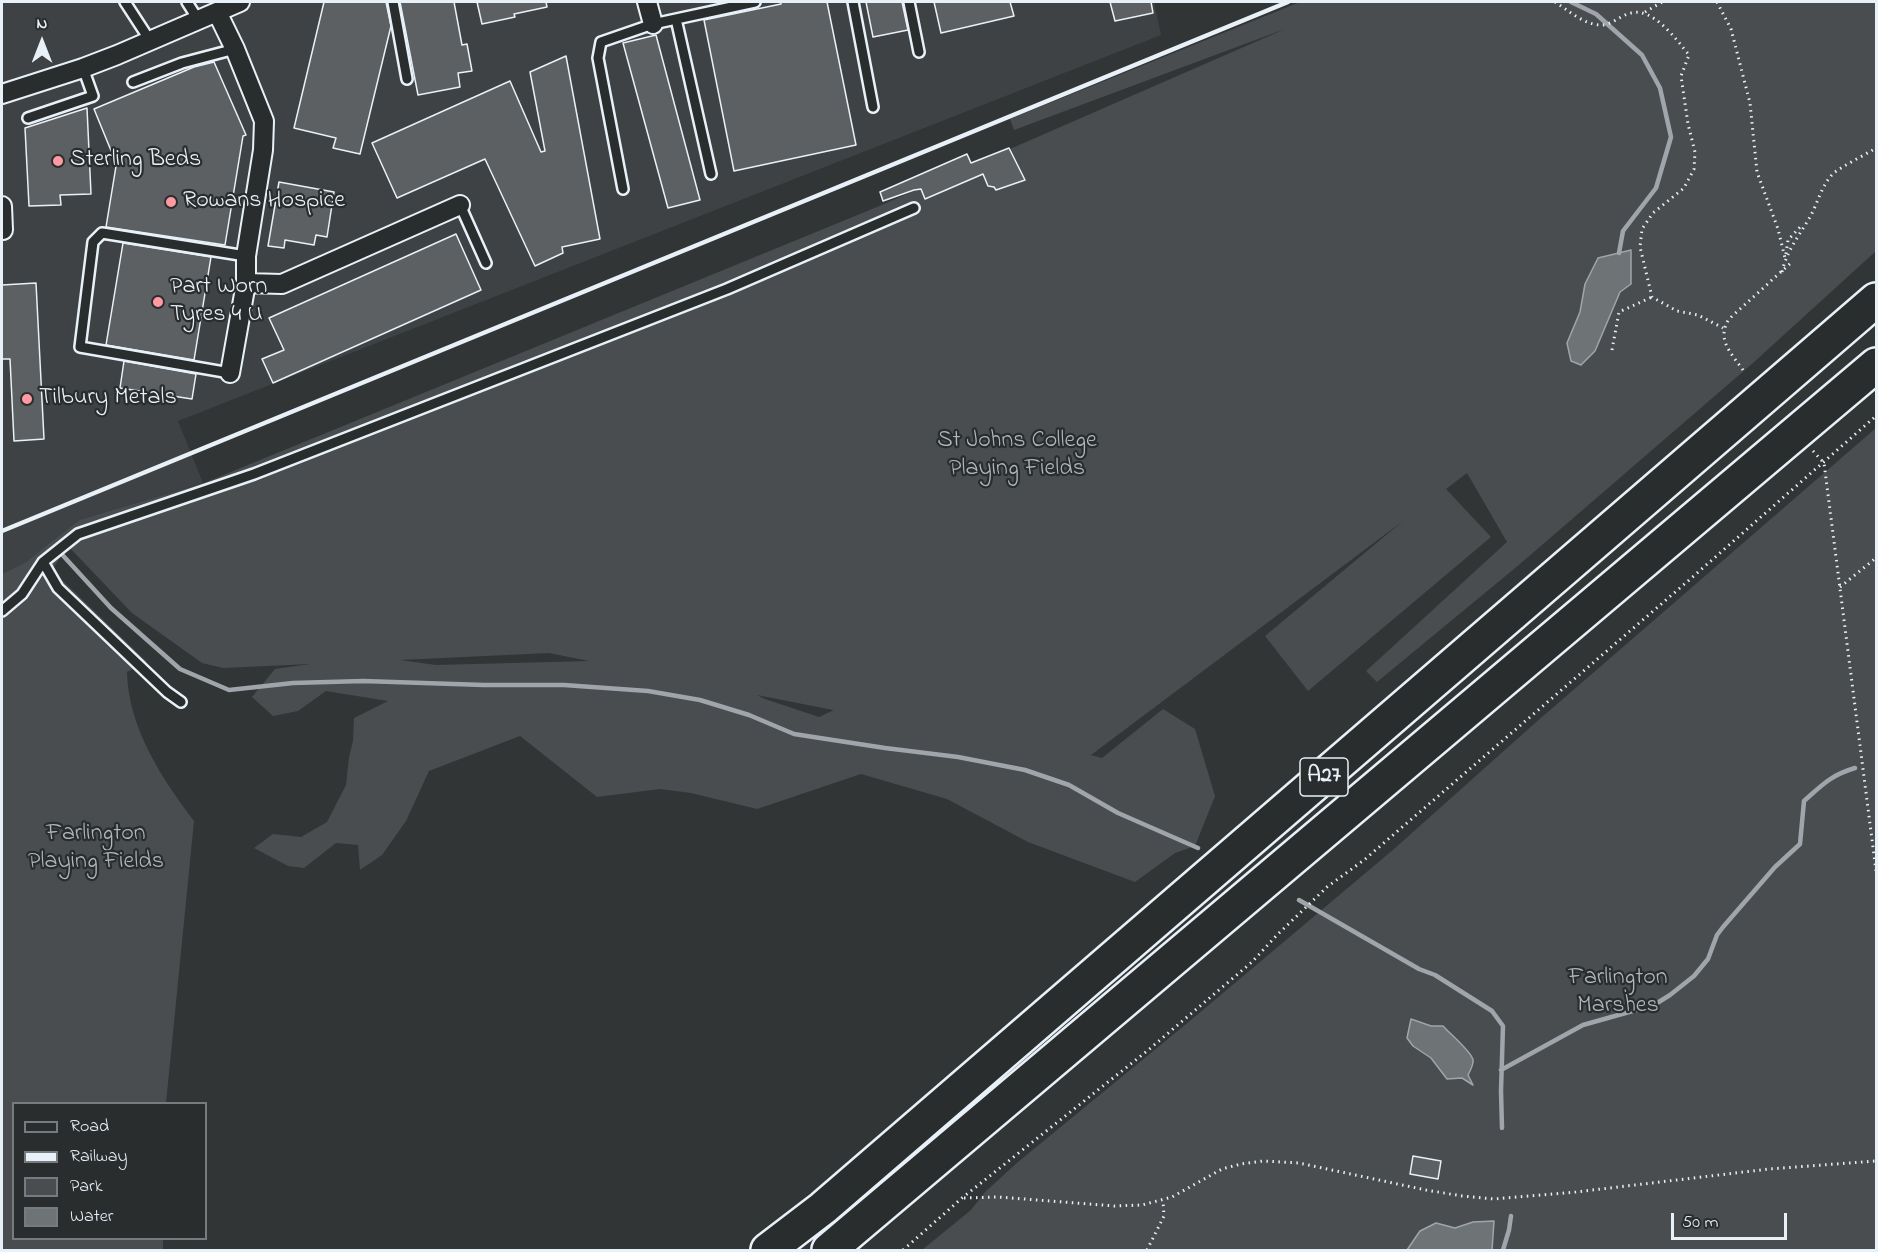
<!DOCTYPE html>
<style>
body{margin:0}
#map{position:relative;width:1878px;height:1252px;overflow:hidden;background:#323536;font-family:"Indie Flower",sans-serif}
canvas{display:block}
.frame{position:absolute;inset:0;border:3px solid #e8f1f8;pointer-events:none}
.legend{position:absolute;left:12px;top:1102px;width:195px;height:138px;box-sizing:border-box;background:#2a2d2e;border:2px solid #767b7f;margin:0;padding:8px 10px;list-style:none;font-size:18px;color:#e8f1f8}
.legend li{display:flex;align-items:center;gap:12px;height:30px}
.legend b{width:30px;border:2px solid #767b7f}
.north{position:absolute;left:12px;top:12px;width:60px;height:60px;-webkit-text-stroke:4px #2a2d2e;paint-order:stroke;rotate:0deg;font-size:16px;font-weight:700;line-height:24px;text-align:center;color:#e8f1f8}
.north::after{content:'';display:block;margin:auto;width:21px;height:27px;background:#e8f1f8;clip-path:polygon(50% 0,100% 100%,50% 72%,0 100%)}
.scale{position:absolute;left:1671px;top:1213px;width:116px;height:27px;box-sizing:border-box;border:3px solid #e8f1f8;border-top:0;padding-left:8px;font-size:18px;line-height:21px;white-space:nowrap;color:#e8f1f8;-webkit-text-stroke:4px #2a2d2e;paint-order:stroke}
</style>
<div id="map">
<canvas width="1878" height="1252"></canvas>
<div class="frame"></div>
<ul class="legend">
<li><b style="height:8px;background:#2a2d2e"></b>Road</li>
<li><b style="height:8px;background:#e8f1f8"></b>Railway</li>
<li><b style="height:16px;background:#494d4f"></b>Park</li>
<li><b style="height:16px;background:#6e7376"></b>Water</li>
</ul>
<div class="north">N</div>
<div class="scale">50 m</div>
</div>
<script>
const ctx = document.querySelector('canvas').getContext('2d');
ctx.lineJoin = 'round';
function fill(path, color) {
  ctx.fillStyle = color;
  ctx.fill(path, 'evenodd');
}
function trace(path, color, width, dash) {
  ctx.strokeStyle = color;
  ctx.lineWidth = width;
  ctx.lineCap = dash ? 'butt' : 'round';
  ctx.setLineDash(dash || []);
  ctx.stroke(path);
}
function write(font, color, halo, rows, align = 'center') {
  ctx.font = font + ' "Indie Flower",sans-serif';
  ctx.lineWidth = 4.5;
  ctx.setLineDash([]);
  ctx.textBaseline = 'middle';
  ctx.strokeStyle = halo;
  ctx.fillStyle = color;
  for (const [text, x, y, turn = 0] of rows) {
    ctx.save();
    ctx.translate(x, y);
    ctx.rotate((+turn || 0) * Math.PI / 180);
    ctx.textAlign = isNaN(turn) ? turn : align;
    if (halo) ctx.strokeText(text, 0, 0);
    ctx.fillText(text, 0, 0);
    ctx.restore();
  }
}
fill(new Path2D(`
 M2 2H1154L1161 35 178 421 203 483 79 520 26 562 2 574Z`), '#3f4244');
fill(new Path2D(`
 M1300 2H1876V251L1753 363 1520 564 1377 682 1366 671 1507 542 1467 473 1446 489 1491 537 1308 691 1265 636 1403 521 1091 755 1102 758 1163 709 1195 729 1215 796 1195 846 1175 853 1135 882 1028 842 947 799 861 774 757 809 691 793 660 789 597 797 520 736 429 771 406 821 382 855 360 870 358 845 336 843 304 868 288 866 254 848 273 834 301 837 327 822 346 785 349 757 353 741 354 718 388 701 326 691 298 711 273 716 252 697 275 669 310 664 223 668 202 663 132 613 68 546 53 568 60 578 147 662 127 672C128 727 162 779 194 821L166 1103 14 1104V1238L163 1239V1250H2V574L26 562 79 520 204 483 877 207 1285 29 1014 130 1010 119ZM549 653 589 661 436 665 400 660ZM757 695 833 710H834L819 717 765 699Z
 M1876 428V1250H922L971 1210 985 1192 1018 1162 1191 1020 1394 849 1534 724Z`), '#494d4f');
const water = new Path2D(`
 M1631 250V284L1620 292 1595 351 1581 365 1571 361 1567 343 1580 312 1585 284 1598 258Z
 M1411 1019 1431 1026H1443C1449 1033 1472 1052 1473 1060 1474 1064 1470 1071 1468 1075L1473 1085 1462 1078 1447 1079 1431 1058 1413 1046 1407 1038Z
 M1494 1221 1492 1250H1407L1420 1231 1436 1223 1455 1228 1473 1222Z`);
fill(water, '#6e7376');
trace(water, '#9fa5aa', 1.5);
trace(new Path2D(`
 M1571 2 1596 14 1642 55 1660 88 1671 137 1656 188 1623 231 1619 253
 M57 549 111 608 180 669 229 690 293 683 363 681 484 685H564L648 691 700 700 749 715 794 734 885 748 958 757 1025 770 1069 785 1118 813 1198 848
 M1299 900 1419 969 1435 975 1492 1011 1503 1026 1501 1091 1502 1128
 M1501 1070 1583 1025 1654 1005 1670 995 1694 976 1708 959 1717 935 1723 927 1775 867 1800 844 1804 801C1822 785 1831 775 1855 768
 M1503 1250 1509 1230 1511 1216`), '#9fa5aa', 4.5);
const building = new Path2D(`
 M324 2H386L391 26 360 154 333 148 336 138 294 128Z
 M400 2H454L462 45 467 44 472 71 458 73 460 87 418 95Z
 M477 2H546L547 7 514 14 515 17 482 24Z
 M781 2H827L856 145 734 171 704 20 781 4Z
 M866 2H902L908 30 873 37Z
 M934 2H1010L1014 16 941 33Z
 M1110 2H1151L1153 13 1115 21Z
 M656 35 700 200 668 208 623 43Z
 M566 56 600 239 562 247 563 253 535 266 485 159 397 198 372 143 510 81 541 152 545 151 530 72Z
 M214 62 246 135 243 136 225 245 106 227 118 154 112 153 94 109 194 67Z
 M87 108 91 194 60 195 61 205 29 206 25 128Z
 M1009 148 1025 180 996 190 994 187 988 186 983 174 925 199 921 189 914 190 883 201 880 192 967 154 971 163Z
 M279 182 334 192 327 237 316 235 314 245 285 240 284 248 268 246Z
 M456 234 481 290 273 383 262 359 284 350 269 318Z
 M123 243 211 257 194 360 106 345Z
 M36 283 44 439 14 441 10 359H2V285Z
 M124 361 196 374 192 399 120 388Z
 M1413 1156 1441 1161 1438 1179 1410 1174Z`);
fill(building, '#5c6063');
trace(building, '#e8f1f8', 1.5);
const lane = new Path2D(`
 M125 2 151 42
 M187 2 199 21
 M393 2 407 79
 M853 2 873 107
 M909 2 919 52
 M676 19 711 174
 M133 82 182 63 235 49
 M28 118 93 96 83 68
 M623 189 598 58 601 42 653 24 755 2
 M460 205 486 263
 M230 373 80 347 93 242 102 233 246 256
 M43 562 58 588 167 692 181 702
 M2 611 22 594 43 562 78 534 254 474 727 289 914 208`);
const street = new Path2D(`
 M647 2 653 24
 M217 12 235 49 264 121 263 150 246 256V283L230 373
 M2 94 83 68 117 55 240 2
 M2 206 3 230
 M246 283 282 284 460 205`);
const highway = new Path2D(`
 M768 1250 823 1208 1876 300
 M829 1250 1876 365`);
trace(lane, '#e8f1f8', 14);
trace(street, '#e8f1f8', 22);
trace(highway, '#e8f1f8', 38);
trace(new Path2D(`
 M1555 2C1568 10 1584 25 1601 25 1612 25 1621 15 1631 13 1653 7 1677 40 1689 55L1681 76 1688 124 1695 152 1694 169 1684 188 1653 213 1642 229 1640 247 1652 297 1677 311 1698 315 1723 328
 M1717 2 1731 29 1750 103 1757 172 1778 229 1785 258
 M1645 12 1662 2
 M1786 254 1788 240 1803 224
 M1782 272C1787 250 1799 236 1810 217 1818 203 1822 183 1835 172 1848 163 1863 156 1876 148
 M1612 350 1619 312 1652 297
 M1743 370C1731 353 1716 339 1729 319L1793 261
 M1813 451 1824 463 1876 871
 M1840 587 1876 558
 M964 1198 998 1197 1115 1206 1142 1205 1172 1197 1222 1169 1241 1164 1263 1161 1299 1163 1426 1190 1462 1196 1494 1199 1576 1192 1769 1169 1876 1161
 M903 1250 962 1198 1147 1051 1252 962 1277 935 1327 887 1364 860 1688 581 1876 416
 M1147 1250 1164 1216 1163 1201`), '#e8f1f8', 3, [1.5, 4.5]);
trace(lane, '#2a2d2e', 9);
trace(street, '#2a2d2e', 18);
trace(highway, '#2a2d2e', 33);
trace(new Path2D(`
 M2 531 1288 2`), '#e8f1f8', 4.5);
for (const [x, y, r, color] of [
 [58,161,6,"#ff9aa2"],
 [171,202,6,"#ff9aa2"],
 [158,302,6,"#ff9aa2"],
 [27,399,6,"#ff9aa2"]
]) {
  const dot = new Path2D();
  dot.arc(x, y, r, 0, 2 * Math.PI);
  ctx.fillStyle = color;
  ctx.fill(dot);
  trace(dot, '#2a2d2e', 2);
}
for (const [x, y, w] of [
 [1324,777,48]
]) {
  const box = new Path2D();
  box.roundRect(x - w / 2, y - 19, w, 38, 4.5);
  ctx.fillStyle = '#2a2d2e';
  ctx.fill(box);
  trace(box, '#e8f1f8', 1.5);
}
write('bold 22px', '#e8f1f8', null, [
 ["A27",1324,777]
]);
write('24px', '#e8f1f8', '#2a2d2e', [
 ["Sterling Beds",70,161],
 ["Rowans Hospice",183,202],
 ["Part Worn",170,288],
 ["Tyres 4 U",170,316],
 ["Tilbury Metals",39,399]
], 'left');
write('24px', '#b0b8bd', '#2a2d2e', [
 ["St Johns College",1017,442],
 ["Playing Fields",1017,470],
 ["Farlington",96,835],
 ["Playing Fields",96,863],
 ["Farlington",1618,979],
 ["Marshes",1618,1007]
]);
</script>
